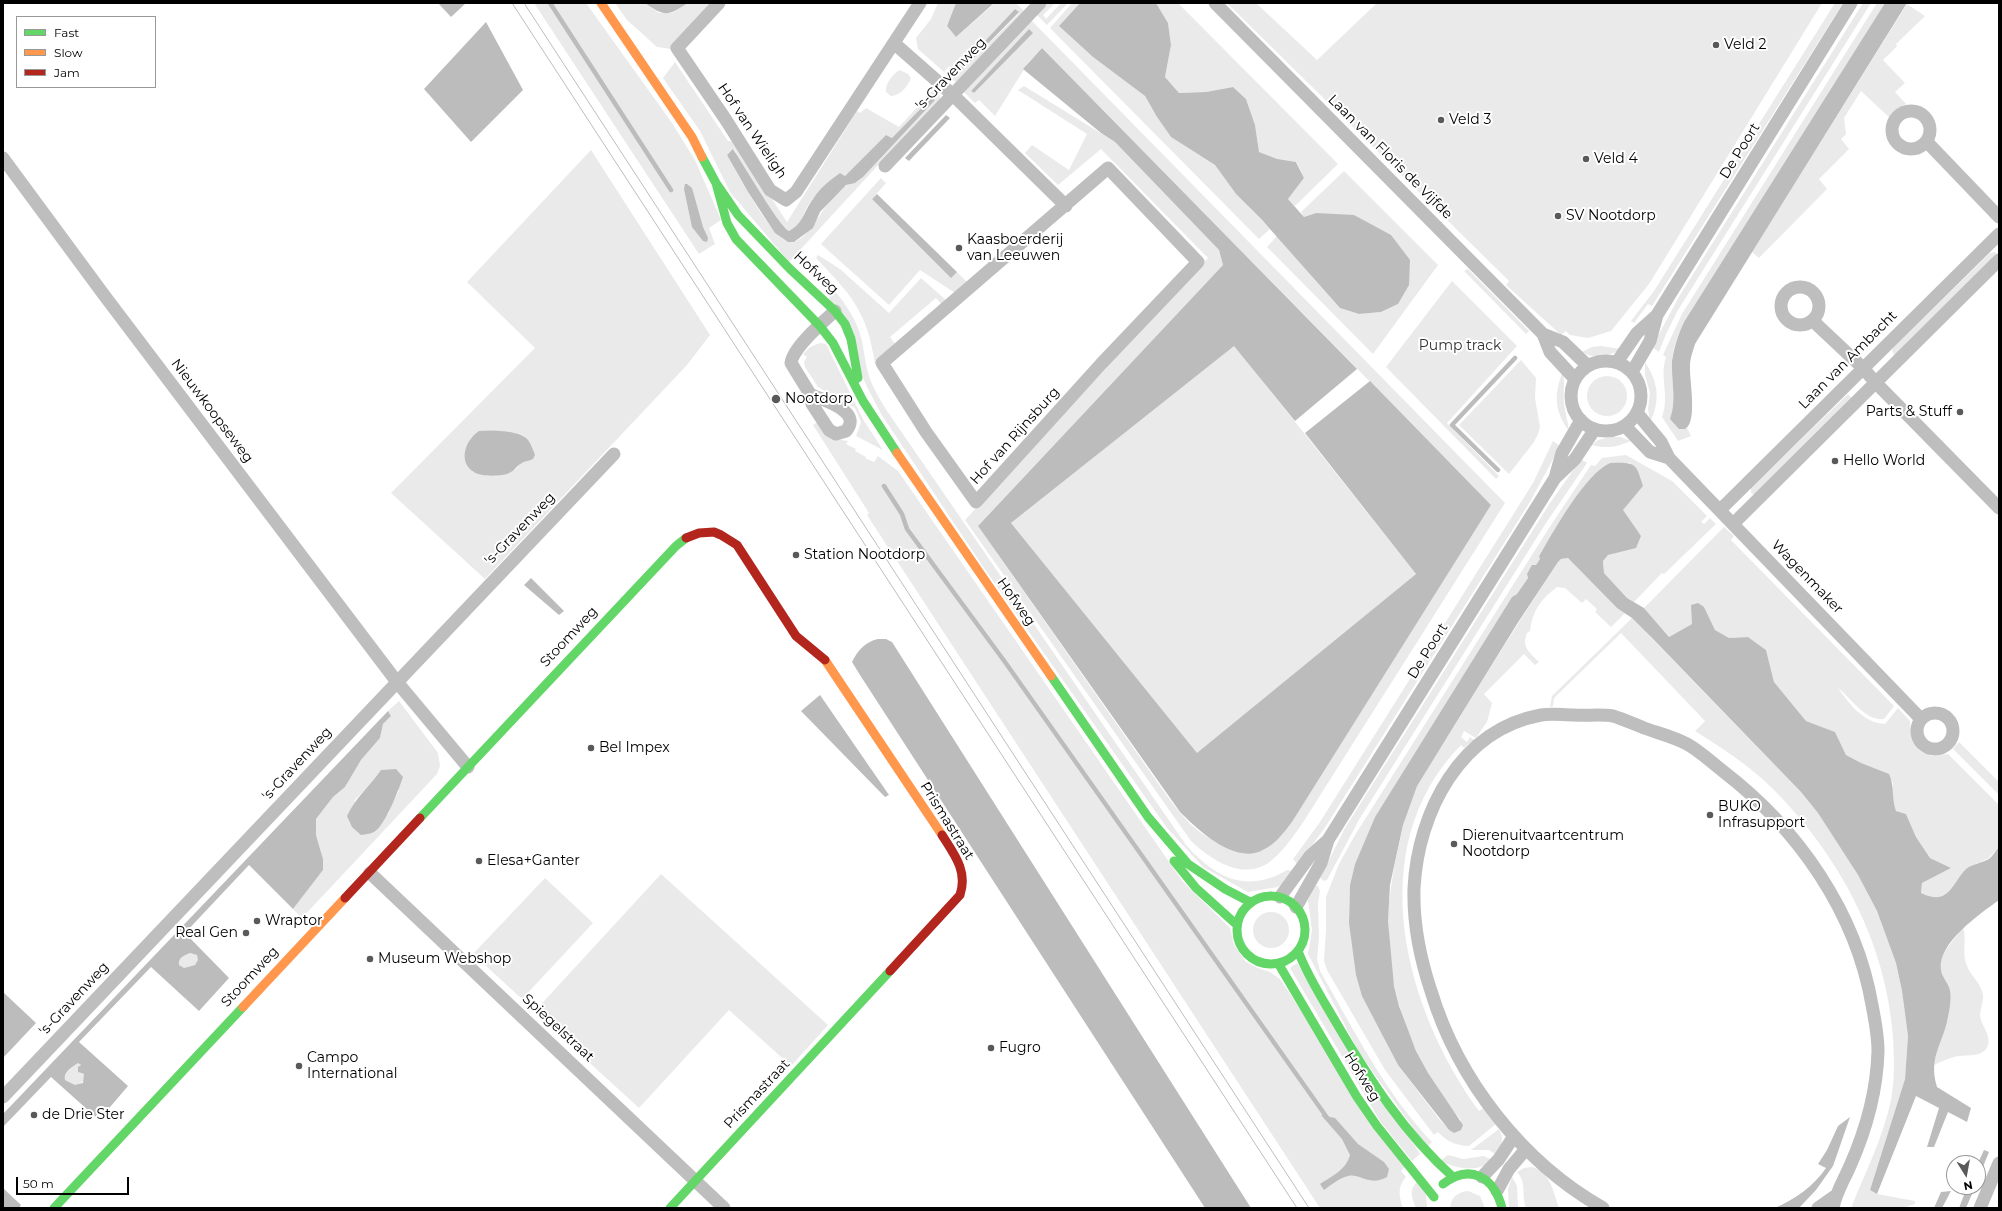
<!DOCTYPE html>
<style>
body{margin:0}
#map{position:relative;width:2002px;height:1211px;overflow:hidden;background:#fff;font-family:Montserrat,sans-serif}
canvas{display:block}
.frame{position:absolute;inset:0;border:4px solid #000;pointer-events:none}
.legend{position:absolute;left:16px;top:16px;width:140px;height:72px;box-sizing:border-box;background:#fff;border:1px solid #999;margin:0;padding:5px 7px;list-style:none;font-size:12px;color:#000}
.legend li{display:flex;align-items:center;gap:8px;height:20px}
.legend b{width:20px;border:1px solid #999}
.north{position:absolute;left:1946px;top:1155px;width:40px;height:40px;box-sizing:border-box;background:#fff;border:1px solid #999;border-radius:50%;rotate:169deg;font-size:11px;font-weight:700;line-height:16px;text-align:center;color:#000}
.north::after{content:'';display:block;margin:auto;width:14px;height:18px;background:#595959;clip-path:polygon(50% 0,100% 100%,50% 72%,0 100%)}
.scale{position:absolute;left:16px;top:1177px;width:113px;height:18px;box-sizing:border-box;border:2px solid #000;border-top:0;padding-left:5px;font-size:12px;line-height:14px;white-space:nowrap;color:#000;-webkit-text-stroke:3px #fff;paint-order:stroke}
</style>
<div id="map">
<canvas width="2002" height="1211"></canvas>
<div class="frame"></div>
<ul class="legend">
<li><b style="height:5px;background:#63d668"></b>Fast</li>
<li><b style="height:5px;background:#ff974d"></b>Slow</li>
<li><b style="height:5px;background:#b3261e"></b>Jam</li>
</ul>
<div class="north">N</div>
<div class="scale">50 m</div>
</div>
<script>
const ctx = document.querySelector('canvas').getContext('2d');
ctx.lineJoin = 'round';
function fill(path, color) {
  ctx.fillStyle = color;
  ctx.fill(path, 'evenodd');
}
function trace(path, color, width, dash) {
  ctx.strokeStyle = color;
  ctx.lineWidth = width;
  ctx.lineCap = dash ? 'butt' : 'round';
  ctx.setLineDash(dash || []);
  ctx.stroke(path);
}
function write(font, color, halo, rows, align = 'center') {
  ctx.font = font + ' Montserrat,sans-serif';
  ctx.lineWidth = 4;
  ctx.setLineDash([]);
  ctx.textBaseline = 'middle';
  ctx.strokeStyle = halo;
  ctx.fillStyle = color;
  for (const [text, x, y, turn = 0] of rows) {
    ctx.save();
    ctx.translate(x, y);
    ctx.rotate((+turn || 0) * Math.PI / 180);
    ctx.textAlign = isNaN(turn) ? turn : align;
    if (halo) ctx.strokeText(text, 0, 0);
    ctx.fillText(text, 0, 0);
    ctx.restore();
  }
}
fill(new Path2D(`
 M534 3H586L672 123 695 160 721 220 709 228 715 244 699 254Z
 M615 3H645L659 13H672L688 3H714L671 49 657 47 627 20Z
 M938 3H956L947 26 956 37 993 5 992 3H1016L1025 12 956 82 949 77 954 71 949 66 944 72 918 49 916 38 931 19ZM1015 9 1019 13 957 75 955 73Z
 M1048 3H1055L1043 15 1046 19 1061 3H1068L1047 25 1037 15Z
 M1072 3H1080L1059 26 1093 57 1145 96 1157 117 1171 137 1215 165 1236 194 1270 229 1259 239 1050 28Z
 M1156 3H1178L1338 164 1295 206 1288 199 1304 178 1297 162 1277 160 1259 152 1255 125 1246 99 1233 87 1206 92 1179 93 1165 77 1171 45 1168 23Z
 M1227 3H1256L1317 60 1377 3H1822L1649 284 1611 331 1588 338 1570 335 1566 331 1561 335 1506 285 1509 281Z
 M1835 3H1843L1652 306 1648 304 1634 323 1631 321 1654 291Z
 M1863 3H1871L1678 310 1666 334 1659 352 1652 347 1680 295Z
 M1877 3H1885L1684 322C1678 335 1673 347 1672 361 1671 381 1677 400 1670 419L1685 429 1687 428 1691 436 1678 441 1662 417C1670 394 1659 377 1666 357L1663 355 1682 314Z
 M1907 4 1925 16 1896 44 1897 46 1883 60 1905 83 1895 92 1906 104 1898 108 1890 118 1861 91 1844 118 1846 134 1841 139 1849 149 1819 179 1827 189 1759 258 1752 252Z
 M1031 20 1505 503 1302 824C1292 838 1280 856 1265 865 1239 879 1209 858 1191 841L965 520 1208 258 1101 149 1058 185 1025 153 1032 145 1069 170 1087 134 1018 90 1024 86 1115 142 1219 250 1223 265 978 526 1160 786C1173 804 1189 828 1211 839 1224 845 1247 848 1262 851L1282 835 1292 822 1491 505 1042 48 1028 63 995 116 979 100 975 103 963 91ZM1029 29 1033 33 974 93 971 91Z
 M675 62 728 141H734L787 222 857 111 860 113 866 108 899 127 935 88 940 96V102L881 162 789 262 730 192 700 131 663 78ZM932 97 935 100 863 177C857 183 854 182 847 185 842 186 837 193 834 197 821 209 810 237 794 242 775 248 736 170 727 155L734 149C743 164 777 224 789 231 804 224 801 216 809 204 818 192 827 182 840 173L845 176 886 135 892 138Z
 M900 70 908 74 911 78C908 86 900 96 891 96L886 92C885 84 893 73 900 70Z
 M591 150 710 335 687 365 485 579 391 493 535 348 467 282ZM486 430 501 431 517 434 522 462 515 470 479 431Z
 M1344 171 1438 265 1373 354 1267 247 1277 236 1340 308 1359 314 1381 312 1398 304 1316 213 1304 217 1301 212Z
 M881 178 886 183 872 199 951 277 957 272 967 282 955 293 920 270 889 305 821 244Z
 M1995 252 1997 254 1896 356 1894 355 1892 351 1893 348 1990 253Z
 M818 255 840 269 889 313 921 278 947 301 942 305 936 298 890 337 896 345 875 364C867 311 852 296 816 258Z
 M810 265C829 283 848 303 858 328 864 343 864 358 868 373 872 387 880 399 887 411L1186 845C1216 878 1246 894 1287 870L1294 871 1284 883 1278 887 1248 892 1203 867 1167 828 984 568 881 414 867 387 829 298 832 293 806 269Z
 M1468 269 1529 331 1526 334 1464 271Z
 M1452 281 1517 346 1447 423 1499 476 1496 479 1386 367Z
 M820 343 826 344 864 421 883 450 856 436 861 422 855 408 818 387 805 367 804 362 807 357 803 354 810 347Z
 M1234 345 1416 574 1197 754 1011 523Z
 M1601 346 1621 349C1608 357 1595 360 1582 352L1592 347Z
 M1521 360 1536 378 1535 398 1540 427 1538 434 1534 442 1509 474 1459 425Z
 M1645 362C1658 382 1661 400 1650 422L1648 409 1650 393 1645 375Z
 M1563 371C1565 382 1563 392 1564 403 1565 413 1568 421 1569 431 1554 411 1554 393 1563 371Z
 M1587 396a20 20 0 1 1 40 0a20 20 0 1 1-40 0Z
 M1848 394 1853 399 1755 495 1751 493V488Z
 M817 422 836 439 848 441 846 444 856 449 855 451 866 457 865 458 874 462 878 456 898 471 1183 882 1230 928 1234 945 1245 961 1255 967 1270 972 1280 979 1405 1167 1401 1171 1406 1177C1397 1187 1399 1196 1403 1208H1320L867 515 869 513 813 425Z
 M1611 437H1621L1631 441C1617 447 1607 449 1592 445L1598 440Z
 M1553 441 1560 446 1530 502 1326 826 1298 865 1293 859 1320 822 1533 483Z
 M1626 455 1672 481 1707 516 1701 522 1704 524 1710 518 1716 524 1664 574 1662 573 1634 602 1627 598 1604 573 1603 561 1608 555 1618 552 1623 509 1643 486 1630 463H1610L1604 466 1585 486 1565 514 1539 555 1541 559 1527 574 1528 578 1517 594 1512 597 1375 817 1355 864 1350 885 1349 923 1385 1040 1398 1065 1439 1119 1449 1130 1454 1133 1461 1120C1415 1069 1385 988 1388 919 1389 895 1393 872 1398 849 1402 833 1404 816 1410 800 1420 775 1439 751 1453 728 1487 672 1522 617 1558 562L1561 559 1568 558 1617 608 1625 613 1611 627 1595 612 1597 609 1586 599 1582 603 1565 588 1557 587C1541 599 1532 611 1530 631L1527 633C1521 647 1530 653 1539 662L1535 665 1524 654 1484 694 1492 703 1487 722 1476 738 1464 731 1461 737 1467 742 1470 737 1474 740 1464 748 1461 745C1361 847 1404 1008 1479 1111L1484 1108 1496 1124 1469 1146C1457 1146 1446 1141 1438 1132L1434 1135 1385 1070 1327 970 1324 961 1326 929V897L1339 864 1355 835 1549 528 1591 465 1595 466 1602 458Z
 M1581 459 1587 463 1546 523 1360 818 1327 880 1324 881 1320 878 1345 828 1550 503Z
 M1724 527 1734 536 1731 540 1894 706 1884 719C1865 721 1852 699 1838 688 1849 704 1864 723 1885 724L1898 708 1910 721 1912 739 1920 751 1932 756 1948 754 1999 805V847L1989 858 1967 868 1946 895 1938 898 1930 897 1921 893 1922 883 1951 868 1930 858 1916 837 1906 814 1896 811 1892 801 1893 782 1846 755 1835 732 1806 721 1774 682 1766 650 1748 637 1729 638 1715 630 1704 607 1692 624 1669 637 1644 608Z
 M1632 618 1801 792 1818 813 1858 875 1877 911 1896 963 1902 991 1908 1036 1905 1079 1870 1190 1877 1194 1915 1201V1204L1902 1208H1851C1865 1173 1883 1138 1891 1100 1895 1080 1894 1057 1893 1037 1886 942 1839 855 1773 789 1750 766 1722 748 1695 731L1705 721 1621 633 1554 698 1553 706 1550 707 1552 696Z
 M399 701 438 753 440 766 437 774 302 918 293 909 323 870V859L316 835V819L333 797 345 787 361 760 380 738 383 724 391 716 388 711ZM381 770 399 791 391 805 388 815 354 801 370 784Z
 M1959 742 1999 782V795L1953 749Z
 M661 874 828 1025 791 1066 729 1010 639 1108 534 1012Z
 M545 878 593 923 522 999 473 954Z
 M1315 885 1318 886 1320 891 1318 903 1319 937 1317 959 1320 971C1354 1030 1385 1093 1432 1142L1427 1147 1360 1054 1308 954 1312 930 1308 900Z
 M1253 930a18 18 0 1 1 36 0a18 18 0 1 1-36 0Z
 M1963 927C1967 939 1962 951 1966 963 1969 975 1981 982 1983 995 1984 1003 1978 1012 1981 1020 1984 1028 1993 1040 1986 1049 1979 1058 1963 1054 1954 1057 1947 1059 1940 1062 1934 1065L1938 1045 1948 1018 1949 986 1942 977 1940 963 1945 951Z
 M190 953 197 955 199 960 195 965 184 968 179 965C178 957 184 956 190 953Z
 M1297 963 1420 1154 1412 1161 1380 1121 1290 968Z
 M78 1062 81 1066 79 1073 84 1074V1080L79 1085H75L65 1080C63 1072 73 1067 78 1062Z
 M1499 1129C1505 1139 1501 1145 1496 1155L1489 1150H1471Z
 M1448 1155 1463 1159 1484 1156 1492 1160C1477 1174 1456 1168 1440 1161Z
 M1532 1167C1551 1173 1553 1191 1559 1208H1526C1521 1195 1527 1182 1517 1172L1524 1168Z
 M1512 1177 1517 1186 1518 1208H1509L1508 1189Z
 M1418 1181 1426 1194 1427 1208H1416C1412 1197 1408 1190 1418 1181Z
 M1468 1191 1480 1196 1485 1208H1450C1451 1197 1458 1192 1468 1191Z`), '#eaeaea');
fill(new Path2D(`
 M438 3H466L451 17Z
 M645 3H688C668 16 665 17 645 3Z
 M956 3H992L993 4 956 37 947 26Z
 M1080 3H1156L1168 23 1171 45 1165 77 1179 93 1206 92 1233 87 1246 99 1255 125 1259 152 1277 159 1296 162 1304 178 1288 199 1304 217 1316 213 1354 215 1391 235 1410 260 1409 285 1398 304 1381 312 1359 314 1340 308 1262 220 1236 194 1215 165 1171 137 1157 117 1145 96 1093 57 1059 26Z
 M1885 3H1907L1695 344C1693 351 1690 358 1690 366 1689 379 1698 422 1685 429H1679L1670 419C1677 400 1671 381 1672 361 1674 347 1678 335 1684 322Z
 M1015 9 1019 12 957 75 955 73Z
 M486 22 523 90 471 142 424 89Z
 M1029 29 1033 33 974 93 971 91Z
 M1042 48 1357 369 1295 421 1234 346 1011 523 1197 753 1416 574 1305 433 1370 381 1491 505 1292 822C1284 833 1275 844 1263 850 1235 865 1198 830 1180 812L978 526 1223 265 1219 250 1115 142 1101 133 1023 69Z
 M932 97 935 100 863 177 855 183 846 185 820 212 813 228 794 242H788L775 233 748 192 727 155 733 149C743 163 778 225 789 231 803 224 804 211 813 199 820 188 830 180 840 173L845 176 886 135 892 138Z
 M946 115 950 118 909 161 905 158Z
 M685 184H687L692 188 703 227 708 238 707 242 703 241 692 227 684 189Z
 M877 194 957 272 951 278 872 199Z
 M479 431C491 430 519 430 528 440 531 444 533 450 535 455L533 459C529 461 525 461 522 463 516 466 514 472 507 474 499 476 481 477 474 472 457 462 466 439 479 431Z
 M1610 463C1637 462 1636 464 1643 486L1623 510 1641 536 1636 548 1608 555 1603 561 1604 573 1627 598 1644 608 1669 637 1692 624 1691 605 1698 603 1704 607 1715 630 1729 638 1748 637 1766 650 1774 682 1806 721 1835 732 1846 755 1861 763 1889 774C1895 787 1891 797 1896 811L1906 814 1916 837 1930 858 1951 868 1922 883 1921 893C1949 906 1950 886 1966 869 1972 864 1982 863 1989 859 1993 856 1996 850 1999 847V900C1980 914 1937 943 1941 970 1942 977 1946 980 1949 987 1952 996 1950 1007 1948 1017 1943 1044 1928 1057 1937 1087L1971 1108 1967 1122 1948 1112 1934 1147H1927L1939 1108 1916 1096 1877 1194 1870 1190 1905 1079 1908 1036 1902 991 1896 963 1877 911 1858 875 1818 813 1801 792 1654 640 1632 618 1617 608 1568 558 1561 559 1558 562 1517 624 1417 786 1403 825 1390 885 1388 921 1394 986 1399 1006 1416 1051 1428 1073 1463 1125 1461 1130 1454 1133 1449 1130 1398 1065 1362 996 1356 975 1349 923 1350 885 1355 864 1375 817 1512 597 1517 594 1528 578 1527 574 1532 565H1536L1540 559 1539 556C1554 531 1585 474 1610 463Z
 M531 578 564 611 559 615 524 585Z
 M878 639H886L892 642 1251 1208H1205L860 675 852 662C858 650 865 642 878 639Z
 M820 695 889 795 885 797 801 711Z
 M388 711 391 716 383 724 380 738 361 760 345 787 333 797 316 819V835L323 859V870L293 909 249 865 185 933 229 978 199 1011 151 967 79 1042 128 1086 99 1120 51 1077 3 1127V1114ZM190 953 197 955 198 960 195 965 184 968 179 965C178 957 184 956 190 953ZM78 1063 81 1065 78 1067V1072L84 1074 83 1083 75 1085 65 1080C63 1072 72 1067 78 1063Z
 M396 769 403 777C399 789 385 826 374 832 370 834 365 834 361 835L352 827 347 816C356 797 369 787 381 770Z
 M3 992 36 1023 3 1058Z
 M1321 1115 1335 1118 1358 1144 1384 1162 1389 1169 1387 1177C1369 1187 1360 1173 1348 1176 1339 1178 1331 1185 1324 1190L1320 1184C1332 1176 1346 1170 1350 1155L1342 1139Z
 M1850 1117 1833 1166 1816 1190 1799 1208H1775C1795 1199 1814 1186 1826 1168L1818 1164 1827 1150 1838 1126Z
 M1984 1150 1989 1152 1978 1179V1163Z
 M1967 1187H1975L1966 1208H1959Z
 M3 1188 21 1205 19 1208H3Z
 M1951 1191 1942 1208H1934L1941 1192Z`), '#bcbcbc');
trace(new Path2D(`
 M550 3 671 190
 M1498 470 1452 425 1515 358
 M884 486 902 514 907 529 1005 662 1328 1119`), '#bcbcbc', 4.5);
trace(new Path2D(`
 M719 3 677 48 726 120 770 190 786 200 796 192 920 3
 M1215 3 1543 334 1563 342 1588 366
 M895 44 953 95 1066 206
 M1892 130a19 19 0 1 1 38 0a19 19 0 1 1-38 0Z
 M1927 142 1999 217
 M3 158 104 295 397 682 468 767
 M885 166 1040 3
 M1108 168 1198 262 1101 364 976 502 926 432 882 363Z
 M1781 306a19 19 0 1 1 38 0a19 19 0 1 1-38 0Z
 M1813 321 1863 368 1875 382 1999 508
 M1543 334 1550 352 1575 379
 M1571 396a35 35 0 1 1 70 0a35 35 0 1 1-70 0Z
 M1617 362 1637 333 1657 315 1851 3
 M1632 372 1650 341 1657 315
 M810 394C824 401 863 411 846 431L836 434 829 430 812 404 810 394 791 363C793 347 823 322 835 311
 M1637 413 1661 442 1669 458 1921 719
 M1625 426 1650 452 1669 458
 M1555 478 1562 453 1581 420
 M1720 510 1999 234
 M1733 524 1999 260
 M1917 731a18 18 0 1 1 36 0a18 18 0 1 1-36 0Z
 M370 873 724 1208
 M1280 897 1310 856 1328 840
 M1296 907 1321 863 1328 840 1555 478 1575 459 1595 429
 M3 1097 614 454
 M1482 1177 1499 1159 1514 1136
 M1497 1191 1509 1169 1526 1149
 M1603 1208C1522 1162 1458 1080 1431 991 1420 958 1413 923 1414 888 1418 812 1460 730 1541 715 1551 713 1563 715 1574 715 1586 716 1601 714 1613 716 1623 719 1634 724 1644 728 1658 733 1674 737 1687 744 1700 751 1712 763 1724 772 1798 829 1856 912 1872 1005 1875 1020 1878 1036 1878 1051 1877 1090 1866 1130 1850 1166 1844 1180 1836 1192 1833 1208
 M1818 1208 1835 1196
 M1980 1208 1999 1163`), '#bebebe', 13);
trace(new Path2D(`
 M702 157 716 183 738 215 790 269 835 311 845 324 851 339 858 378
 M716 183 727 223 736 239 819 325 833 343 863 401 897 453
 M1051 676 1148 817 1188 864 1225 889 1250 902
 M420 818 676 546 686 538
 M1174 861 1196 888 1237 925
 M1237 930a34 34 0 1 1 68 0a34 34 0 1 1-68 0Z
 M1298 951C1308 977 1323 1000 1337 1024 1370 1080 1404 1133 1453 1177
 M1278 963 1357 1097 1377 1126 1434 1197
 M1443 1184C1470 1163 1494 1177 1502 1208
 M54 1208 243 1007
 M670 1208 890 971`), '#63d668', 9);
trace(new Path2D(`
 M601 3 692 137 702 157
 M897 453 1051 676
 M825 660 942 835
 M243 1007 345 898`), '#ff974d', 9);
trace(new Path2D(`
 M686 538 699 533 714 532 721 535 737 545 796 636 825 660
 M345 898 420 818
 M890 971 960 895C968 871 954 854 942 835`), '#b3261e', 9);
trace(new Path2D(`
 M512 3 1297 1208
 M524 3 1309 1208`), '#bdbdbd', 1);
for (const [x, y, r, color] of [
 [1716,45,4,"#595959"],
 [1441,120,4,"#595959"],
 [1586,159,4,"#595959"],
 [1558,216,4,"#595959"],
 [959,248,4,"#595959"],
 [776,399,5,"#595959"],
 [1960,412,4,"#595959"],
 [1835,461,4,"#595959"],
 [796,555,4,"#595959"],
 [591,748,4,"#595959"],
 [1710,815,4,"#595959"],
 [1454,844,4,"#595959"],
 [479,861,4,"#595959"],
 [257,921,4,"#595959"],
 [246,933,4,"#595959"],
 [370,959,4,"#595959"],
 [991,1048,4,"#595959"],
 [299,1066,4,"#595959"],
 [34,1115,4,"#595959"]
]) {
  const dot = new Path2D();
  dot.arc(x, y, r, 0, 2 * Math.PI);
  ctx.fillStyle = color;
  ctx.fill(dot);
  trace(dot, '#fff', 1.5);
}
write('14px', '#000', '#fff', [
 ["Veld 2",1724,45],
 ["Veld 3",1449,120],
 ["Veld 4",1594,159],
 ["SV Nootdorp",1566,216],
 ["Kaasboerderij",967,240],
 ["van Leeuwen",967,256],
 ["Nootdorp",785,399],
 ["Parts & Stuff",1952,412,"right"],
 ["Hello World",1843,461],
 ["Station Nootdorp",804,555],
 ["Bel Impex",599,748],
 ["BUKO",1718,807],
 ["Infrasupport",1718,823],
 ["Dierenuitvaartcentrum",1462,836],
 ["Nootdorp",1462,852],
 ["Elesa+Ganter",487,861],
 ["Wraptor",265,921],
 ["Real Gen",238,933,"right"],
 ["Museum Webshop",378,959],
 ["Fugro",999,1048],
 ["Campo",307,1058],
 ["International",307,1074],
 ["de Drie Ster",42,1115]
], 'left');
write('14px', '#000', '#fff', [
 ["'s-Gravenweg",951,74,-46],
 ["Hof van Wieligh",752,131,56],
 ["De Poort",1740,151,-58],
 ["Laan van Floris de Vijfde",1390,157,45],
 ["Hofweg",816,273,43],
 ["Laan van Ambacht",1848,360,-45],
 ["Nieuwkoopseweg",212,411,53],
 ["Hof van Rijnsburg",1015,436,-48],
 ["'s-Gravenweg",520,529,-46],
 ["Wagenmaker",1807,577,46],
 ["Hofweg",1016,602,55],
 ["Stoomweg",569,637,-47],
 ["De Poort",1428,651,-58],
 ["'s-Gravenweg",297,764,-47],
 ["Prismastraat",947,821,58],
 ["Stoomweg",250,977,-47],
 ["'s-Gravenweg",74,999,-47],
 ["Spiegelstraat",558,1028,43],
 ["Hofweg",1362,1077,58],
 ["Prismastraat",757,1094,-47]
]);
write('14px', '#303030', '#fff', [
 ["Pump track",1460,346]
]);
</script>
